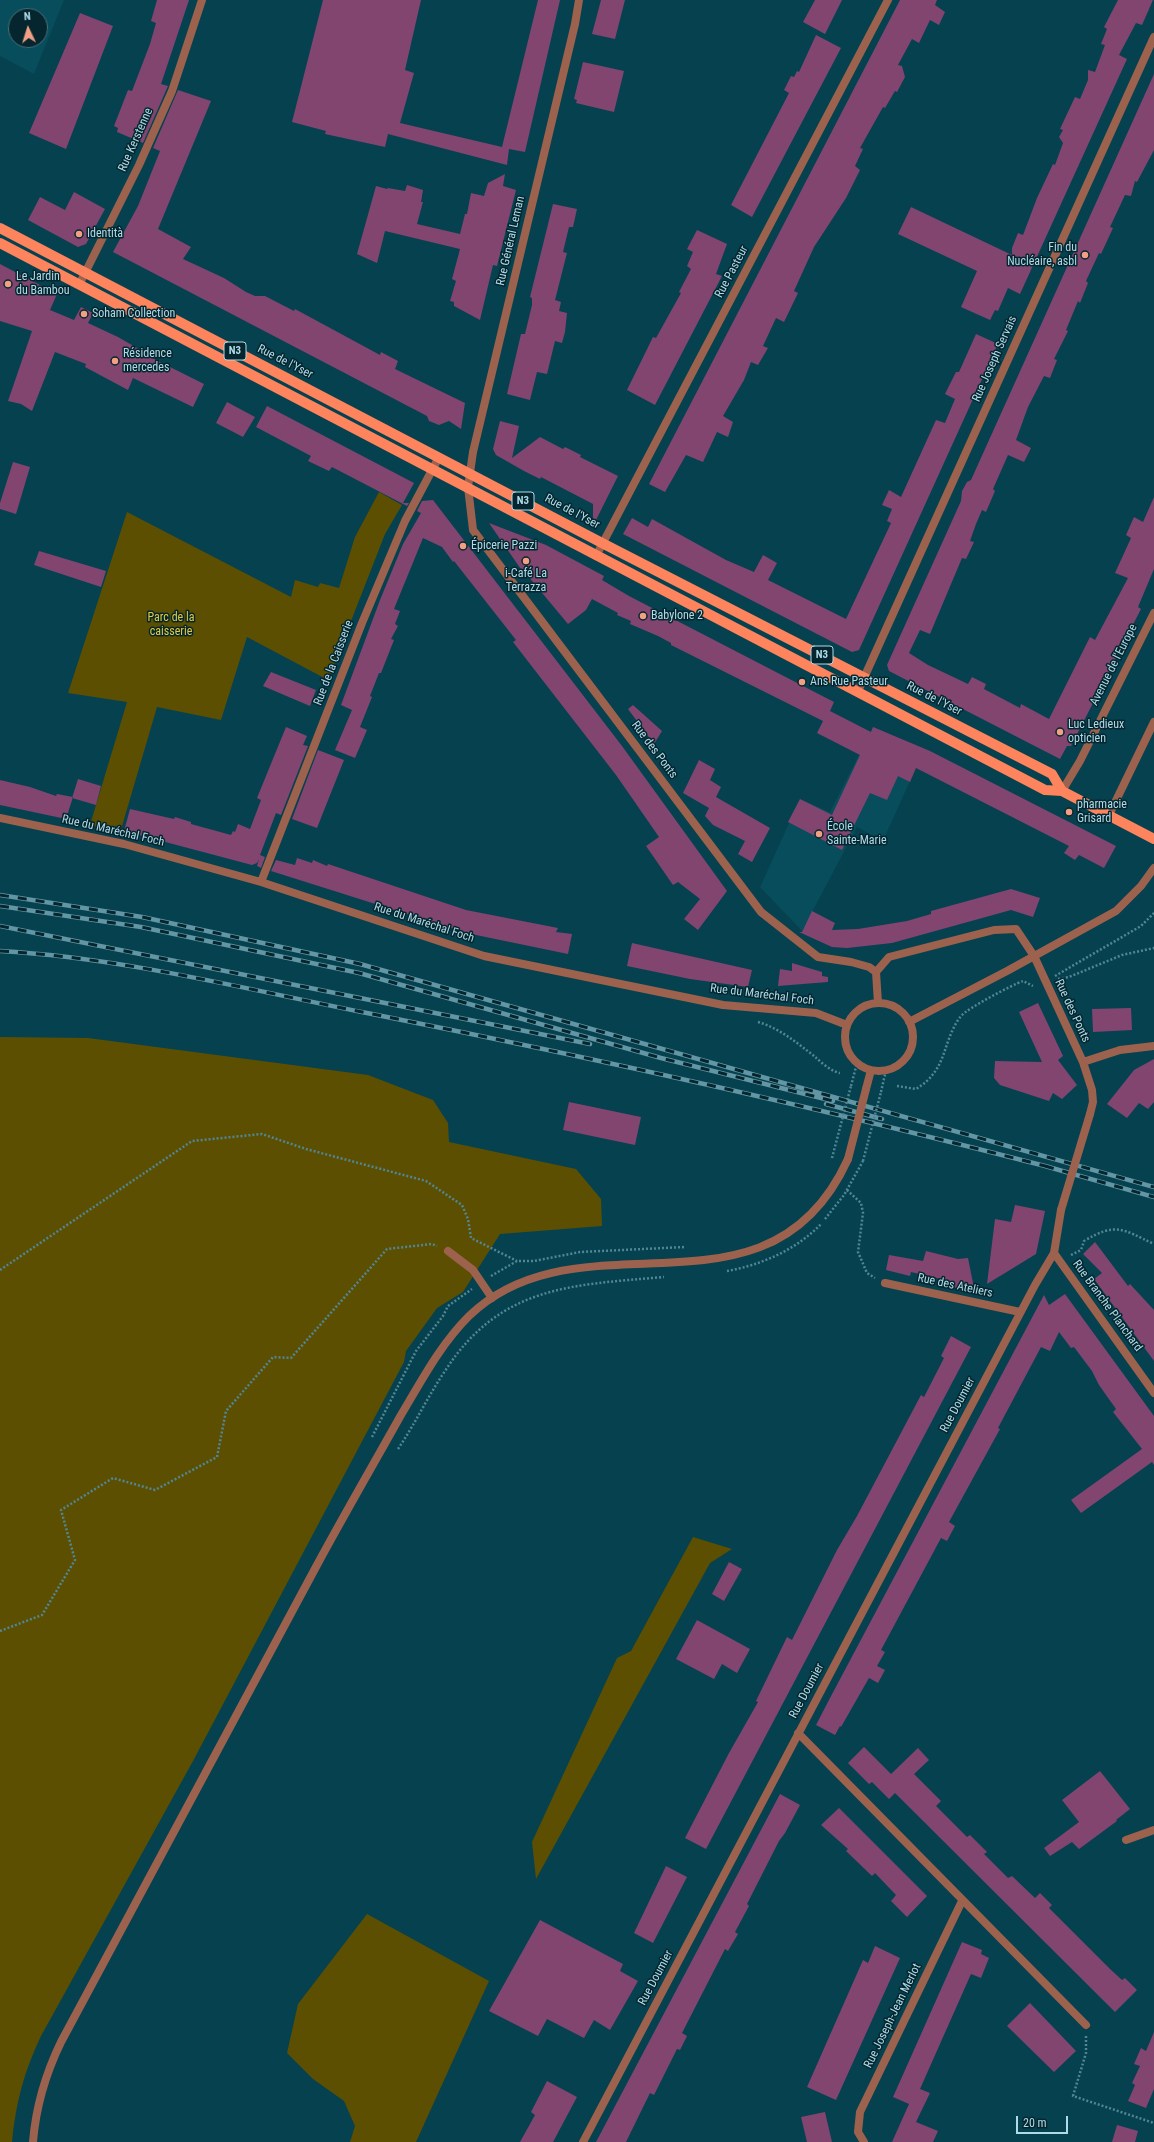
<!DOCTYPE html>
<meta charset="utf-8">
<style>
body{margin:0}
#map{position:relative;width:1154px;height:2142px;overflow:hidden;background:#06414f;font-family:"Roboto Condensed",sans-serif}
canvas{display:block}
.north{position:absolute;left:8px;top:8px;width:40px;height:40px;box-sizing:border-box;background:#05262e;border:1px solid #496e79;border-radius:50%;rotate:356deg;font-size:11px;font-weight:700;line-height:16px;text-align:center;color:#afdbe9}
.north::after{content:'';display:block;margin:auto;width:14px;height:18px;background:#f39f84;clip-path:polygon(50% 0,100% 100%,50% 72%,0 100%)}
.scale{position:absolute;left:1016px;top:2116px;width:52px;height:18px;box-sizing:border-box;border:2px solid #afdbe9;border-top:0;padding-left:5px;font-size:12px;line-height:14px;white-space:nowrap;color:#afdbe9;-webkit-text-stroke:3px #05262e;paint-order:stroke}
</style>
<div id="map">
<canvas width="1154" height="2142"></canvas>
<div class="north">N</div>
<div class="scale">20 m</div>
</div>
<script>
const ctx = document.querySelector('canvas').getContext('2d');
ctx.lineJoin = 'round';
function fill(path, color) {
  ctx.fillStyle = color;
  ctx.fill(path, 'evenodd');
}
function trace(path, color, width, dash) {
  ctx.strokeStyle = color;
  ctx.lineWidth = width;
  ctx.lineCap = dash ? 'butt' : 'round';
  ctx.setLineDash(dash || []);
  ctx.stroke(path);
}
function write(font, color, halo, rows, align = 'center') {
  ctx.font = font + ' "Roboto Condensed",sans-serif';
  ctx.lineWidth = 3;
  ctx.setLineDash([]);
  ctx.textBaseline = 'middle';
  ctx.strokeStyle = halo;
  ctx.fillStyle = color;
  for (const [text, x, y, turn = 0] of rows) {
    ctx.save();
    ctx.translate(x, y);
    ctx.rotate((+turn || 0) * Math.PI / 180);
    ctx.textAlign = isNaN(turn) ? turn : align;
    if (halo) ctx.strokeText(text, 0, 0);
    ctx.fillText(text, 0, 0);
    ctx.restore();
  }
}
fill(new Path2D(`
 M0 0H64L34 74 0 56ZM16 16H40V40H16Z
 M873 727 924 750 883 841 857 827 802 931 760 887 800 799 830 812Z`), '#084d5c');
fill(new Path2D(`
 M379 492 402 505 385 534 328 680 247 637 221 720 157 707 120 833 90 825 127 702 68 693 127 512 291 597 295 580 318 587 320 583 339 588 355 537Z
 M0 1037 88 1038 368 1075 433 1100 448 1123 449 1142 576 1169 601 1199 602 1226 500 1234 463 1292 437 1308 406 1351 404 1362 193 1761 41 2036C24 2072 16 2102 12 2142H0Z
 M693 1537 732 1549 710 1563 536 1879 532 1842 617 1658 631 1651Z
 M367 1914 489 1981 416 2142H350L355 2126 344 2101 313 2079 287 2053 298 2004Z`), '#5c4f02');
fill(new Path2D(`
 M157 0H189L161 84 168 86 143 143 117 132 118 128 114 126 128 90 132 91 150 44 156 23 151 21Z
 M323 0H421L405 70 414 73 400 123 502 147 538 0H560L525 152 509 149 507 165 388 134 385 147 325 134 326 131 292 122Z
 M601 0H625L615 39 592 34Z
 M815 0H842L825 34 803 22Z
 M900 0H937L935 5 945 12 939 25 930 20 919 43 912 39 898 65 902 66 905 77 897 92 895 91 885 108 883 107 860 148 863 149 855 166 860 170 846 198 814 247 794 291 798 293 784 322 776 318 763 346 768 348 758 365 751 362 744 380 723 416 733 422 728 437 717 432 703 462 686 455 665 492 649 484Z
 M1118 0H1153L1142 25 1136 23 1119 55 1127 59 1020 294 1008 288 998 311 995 310 990 320 961 307 977 271 898 234 911 207 1012 255V248L1018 233 1023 235 1037 198 1053 164 1055 165 1063 143 1059 137 1063 130 1060 129 1075 97 1080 99 1088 80V70L1095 72 1105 45 1101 44 1107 29 1104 27Z
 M80 13 113 26 66 149 29 133Z
 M816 35 841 48 752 217 731 205 789 93 784 90 791 76 794 77 797 71 799 72Z
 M583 62 624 71 614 112 576 103 577 100 574 99Z
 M1154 74V150L1137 182 1135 181 1131 196 1125 195 1110 227 1113 228 1101 254 1099 253 1086 281 1088 283 1080 303 1078 301 1066 330 1068 331 1054 359 1057 360 1050 378 1044 376 1028 407 1016 440 1031 448 1024 462 1008 455 993 489 995 491 986 512 982 510 976 524 970 541 974 542 966 559 962 558 930 634 920 630 909 653 928 665 968 684 972 677 986 684 984 689 1020 708 1021 704 1049 719 1090 637 1095 640 1128 578 1115 573 1131 538 1126 535 1134 517 1143 522 1154 497V569L1138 607 1141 609 1071 746H1067L1060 759 889 671 887 665 961 501 962 491 967 482 971 480Z
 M178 90 211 101 158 229 191 247 183 259 224 278 246 292 255 296H265L294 311 295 309 380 355 381 352 398 361 395 369 465 403 461 429 449 421 439 425 429 421 427 416 113 252 138 206 160 151 153 148Z
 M505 174 503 186 516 190 497 266 493 265 480 320 454 306V302L450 301 456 281 452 279 460 249 385 231 377 263 357 254 376 186 387 189 388 188 405 191 407 185 423 190 421 202H423L417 224 460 234 465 214H467L471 193 484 196 488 183Z
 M74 192 105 209 86 244 78 247 28 220 40 197 65 210Z
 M553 204 577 209 573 227H569L563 252 567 253 555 300 561 302 559 311 567 313 565 332 562 343 555 341 547 374 537 372 530 400 507 394 521 334H525L532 305V298L530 297Z
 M697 230 727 244 716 274 722 276 655 405 627 390 653 337 656 338 681 293 679 292 691 269 687 266 693 252 687 249Z
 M0 264 57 294 50 310 74 320 81 307 93 313 88 323 118 337 144 352 146 355 204 384 193 407 133 378 128 390 85 367 86 364 55 352 32 411 21 404 8 401 32 331 0 321Z
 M976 334 998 344 859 650 852 652 623 534 632 518 648 527 652 519 726 560 754 572 763 555 777 563 768 580 846 619 891 523 887 521 892 509 882 505 889 490 901 497 936 420 945 423 955 399 945 394 956 372H959Z
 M227 402 255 417 243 437 216 423Z
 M267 406 414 483 403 503H409L407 506 332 467 329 471 308 461 311 456 256 427Z
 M500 421 519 426 512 458 540 437 563 449 565 447 581 455 580 457 618 476 593 526V504L541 477 540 479 524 471 496 455 493 449Z
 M13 462 30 467 16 514 0 509V503Z
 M433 500 622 746 727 891 698 930 684 919 700 899 678 882 673 885 646 846 659 837 616 775 513 642 516 640 454 561 453 562 442 547 423 538 394 609 400 611 395 624 398 626 391 639 394 640 381 673H379L370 696 372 697 360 727 367 730 355 758 335 750 352 710 341 705 380 600 403 544 421 513 417 511 422 501Z
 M489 523 546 545 604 576 602 580 629 596 834 702 830 711 871 732 873 727 930 751 1116 846 1104 868 1079 855 1075 860 1064 853 1069 846 916 768 910 782 898 776 887 800 870 793 842 850 788 822 800 799 832 815 860 755 817 733 823 721 671 645V643L658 636 630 624 631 621 617 615 618 613 592 599 586 610 568 624 528 576 527 578Z
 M39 551 106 571 101 587 34 565Z
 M271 672 316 690 310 706 263 686Z
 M633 705 662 731 654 744 628 709Z
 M286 727 307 736 303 745 308 746 281 815 276 813 260 855 265 857 261 868 257 866 259 859 257 863 252 865 124 831 130 809 174 819 175 817 191 822V824L231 835 233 831 235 832 238 824 250 829 261 800 257 798Z
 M318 750 344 760 317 828 292 819Z
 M699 760 715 769 710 780 721 787 716 797 770 828 752 862 738 854 745 841 713 825 705 816 709 808 683 793Z
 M78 779 101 786 96 805 72 798Z
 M0 780 30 787 56 796 57 794 73 797 66 819 0 805Z
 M297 858 312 863 313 860 327 866 328 864 466 910 558 928 556 932 572 934 568 954 476 935 445 926 271 871 276 860 295 865Z
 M1011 889 1040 898 1033 917 1011 910 892 943 847 948 832 947 799 932H802L812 911 835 923 832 930 858 929 907 921 931 914V911Z
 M632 943 752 970 748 987 690 979 627 966Z
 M792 963 822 972V976L828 977V982L778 986 780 969 792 971Z
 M1038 1003 1063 1056 1058 1060 1077 1085 1062 1099 1053 1093 1049 1101 1000 1085 994 1078 995 1061 1042 1062 1019 1012Z
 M1131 1008 1132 1030 1093 1032 1092 1009Z
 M1154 1059V1102L1148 1109 1139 1103 1127 1118 1107 1104 1134 1070Z
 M569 1102 641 1117 635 1145 563 1130Z
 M1015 1205 1045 1211 1036 1254 987 1284 995 1219 1011 1222Z
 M1095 1242 1128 1286 1130 1284 1154 1310V1361L1094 1279 1102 1273 1083 1254Z
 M926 1251 958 1259 968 1258 975 1293 949 1286 950 1281 911 1272 910 1276 886 1270 889 1255 923 1261Z
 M1065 1294 1154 1416V1465L1152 1462 1081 1513 1071 1500 1142 1449 1113 1412 1116 1409 1099 1385 1092 1371 1074 1347 1071 1348 1059 1332 1050 1351 1041 1347 998 1428 1000 1429 949 1522 955 1526 947 1541 941 1538 881 1650 885 1652 877 1666 885 1670 878 1683 869 1678 841 1727 840 1726 835 1735 816 1725 830 1698 1044 1295 1049 1305Z
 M951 1336 971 1347 706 1849 685 1838 729 1753 758 1702 756 1701 787 1637 792 1640 837 1550 857 1516 921 1395 924 1397 944 1358 941 1356Z
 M729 1562 742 1569 724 1601 712 1594Z
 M697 1620 750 1649 737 1673 722 1664 714 1679 676 1659Z
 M864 1747 891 1774 918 1748 929 1760 914 1774 941 1801 936 1806 967 1837 970 1835 987 1852 984 1854 1008 1878 1012 1876 1035 1898 1040 1893 1052 1905 1049 1908 1110 1969 1122 1980 1125 1978 1137 1990 1115 2012 895 1793 889 1799 872 1782 869 1784 848 1763Z
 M1100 1771 1130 1809 1116 1820 1117 1821 1079 1849 1072 1842 1050 1856 1044 1848 1079 1822 1062 1800Z
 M780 1794 800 1805 785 1833 779 1841 747 1904 749 1906 735 1932 738 1934 728 1951 725 1949 682 2033 687 2036 680 2050 677 2049 654 2095 650 2093 626 2142H596Z
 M839 1808 927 1896 907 1917 891 1901 896 1895 875 1873 872 1876 846 1851 848 1849 821 1825Z
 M666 1866 687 1877 653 1943 634 1933Z
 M540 1920 623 1964 620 1971 638 1981 610 2030 594 2020 584 2038 547 2019 538 2036 489 2011Z
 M962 1942 982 1950 981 1954 989 1958 981 1978 971 1974 920 2089 930 2093 916 2122 938 2131 933 2142H892L909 2104 893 2097Z
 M875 1946 900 1958 836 2100 807 2087 863 1960 868 1963Z
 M1030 2003 1076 2051 1054 2072 1007 2026Z
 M1154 2032V2089L1146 2108 1128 2101 1135 2085 1132 2083 1140 2066 1134 2064 1141 2048 1146 2051Z
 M547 2081 577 2097 553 2142H520L535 2115 531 2112Z
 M825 2112 832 2142H807L801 2117Z
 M1117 2125 1138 2131 1135 2142H1112Z`), '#814570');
trace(new Path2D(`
 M1055 976 1141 926 1154 913
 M1058 979 1069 977 1122 955 1154 948
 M758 1022C779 1028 796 1042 814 1056 821 1062 830 1071 840 1073
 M851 1086 857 1063
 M897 1086 916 1089C949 1069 941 1042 961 1016 968 1008 1012 985 1023 981L1033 986
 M881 1092 886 1070
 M847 1190 861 1203 863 1213 858 1252 867 1273 875 1278
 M825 1219 844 1195 863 1161
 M1071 1255 1081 1250 1084 1241C1116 1222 1122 1229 1154 1244
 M0 1270 192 1141 262 1134 306 1149 426 1181 462 1205 468 1219 471 1238 517 1261
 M727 1271C761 1265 796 1250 821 1224
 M491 1276 517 1261H534L580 1252 685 1247
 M372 1437 416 1351 443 1316 448 1306 472 1289
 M398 1449C415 1424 428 1396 445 1371 500 1285 573 1285 664 1277
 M0 1631 42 1615 75 1560 61 1510 113 1478 155 1490 217 1457 226 1411 273 1357 291 1358 387 1249 432 1244 437 1246
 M1086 2036V2053L1073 2096 1154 2123`), '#528694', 2.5, [2, 2]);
trace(new Path2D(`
 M1126 1840 1154 1830`), '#9d624e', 8);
trace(new Path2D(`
 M579 0 575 24 473 452 468 487 473 530 761 912 818 957 851 962 869 967 876 972
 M79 285 139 165 172 91 202 0
 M596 556 888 0
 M858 691 1154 37
 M1062 791 1080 761 1154 613
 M1109 815 1154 722
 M0 818 124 844 261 882 484 956 723 1005 816 1013 847 1025
 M261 882 362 623 405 521 439 457
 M878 1003 876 972 889 957 994 930 1016 929 1034 956 1083 1062 1092 1090 1093 1102 1090 1114
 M1083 1062 1120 1050 1154 1046
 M448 1251 473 1270 492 1298
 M1054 1253 1154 1393
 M885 1283 1020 1312
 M798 1733 1086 2025
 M583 2142 1035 1285 1054 1253 1061 1210
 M864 2142 858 2132 860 2112 962 1901`), '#9d624e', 8);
trace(new Path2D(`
 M845 1037a34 34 0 1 1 68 0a34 34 0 1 1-68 0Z
 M909 1022 1007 971 1116 911 1141 886 1154 868
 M866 1089 871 1070
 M33 2142C36 2105 45 2075 61 2042 147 1883 232 1724 317 1565 344 1515 373 1465 401 1415 422 1380 440 1345 469 1316 582 1207 768 1335 848 1159`), '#9d624e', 8);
trace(new Path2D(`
 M0 228 602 543 1052 774 1062 791
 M0 243 1045 790 1062 791 1154 839`), '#fd845c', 10);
const rail = new Path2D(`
 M0 895 142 917 360 964 1154 1187
 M0 906 141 927 359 973 661 1058 833 1101
 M0 926 590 1044
 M0 951C125 958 249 990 372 1014 599 1059 825 1109 1049 1167
 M826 1104 882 1119
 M1045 1166 1154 1197`);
trace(rail, '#6396a4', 4.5);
trace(rail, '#05262e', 3, [9]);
trace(new Path2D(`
 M832 1158 851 1086
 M863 1161 881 1092`), '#528694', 2.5, [2, 2]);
trace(new Path2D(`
 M1061 1210 1090 1114`), '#9d624e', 8);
trace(new Path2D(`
 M848 1159 866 1089`), '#9d624e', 8);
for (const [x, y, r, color] of [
 [79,234,4,"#f39f84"],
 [1085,255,4,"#f39f84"],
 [8,284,4,"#f39f84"],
 [84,314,4,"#f39f84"],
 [115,361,4,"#f39f84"],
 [463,546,4,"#f39f84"],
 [526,561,4,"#f39f84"],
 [643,616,4,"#f39f84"],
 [802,682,4,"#f39f84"],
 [1060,732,4,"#f39f84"],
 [1069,812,4,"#f39f84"],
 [819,834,4,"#f39f84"]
]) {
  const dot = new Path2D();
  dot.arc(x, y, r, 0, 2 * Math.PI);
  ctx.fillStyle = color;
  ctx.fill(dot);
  trace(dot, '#05262e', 1.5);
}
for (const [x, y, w] of [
 [235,351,22],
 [523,501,22],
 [822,655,22]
]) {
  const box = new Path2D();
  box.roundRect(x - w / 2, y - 9, w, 18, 3);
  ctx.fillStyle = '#05262e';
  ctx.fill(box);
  trace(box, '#afdbe9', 1);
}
write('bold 11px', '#afdbe9', null, [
 ["N3",235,351],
 ["N3",523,501],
 ["N3",822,655]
]);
write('12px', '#afdbe9', '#05262e', [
 ["Rue Kerstenne",136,140,-66],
 ["Rue Général Leman",511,241,-77],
 ["Rue Pasteur",732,272,-62],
 ["Rue Joseph Servais",995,359,-66],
 ["Rue de l'Yser",285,362,27],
 ["Rue de l'Yser",572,512,28],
 ["Rue de la Caisserie",334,663,-69],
 ["Avenue de l'Europe",1114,665,-63],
 ["Rue de l'Yser",934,699,27],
 ["Rue des Ponts",654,750,53],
 ["Rue du Maréchal Foch",113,831,13],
 ["Rue du Maréchal Foch",424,923,18],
 ["Rue du Maréchal Foch",762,995,7],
 ["Rue des Ponts",1072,1011,65],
 ["Rue des Ateliers",955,1286,12],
 ["Rue Branche Planchard",1107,1306,54],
 ["Rue Doumier",958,1405,-62],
 ["Rue Doumier",807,1691,-62],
 ["Rue Doumier",656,1978,-62],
 ["Rue Joseph-Jean Merlot",893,2016,-64]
]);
write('12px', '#afdbe9', '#05262e', [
 ["Identità",87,234],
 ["Fin du",1077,248,"right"],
 ["Nucléaire, asbl",1077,262,"right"],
 ["Le Jardin",16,277],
 ["du Bambou",16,291],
 ["Soham Collection",92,314],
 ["Résidence",123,354],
 ["mercedes",123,368],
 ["Épicerie Pazzi",471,546],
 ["i-Café La",526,574,"center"],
 ["Terrazza",526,588,"center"],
 ["Babylone 2",651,616],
 ["Ans Rue Pasteur",810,682],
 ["Luc Ledieux",1068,725],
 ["opticien",1068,739],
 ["pharmacie",1077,805],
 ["Grisard",1077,819],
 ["École",827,827],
 ["Sainte-Marie",827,841]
], 'left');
write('12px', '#e4cb3d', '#05262e', [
 ["Parc de la",171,618],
 ["caisserie",171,632]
]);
</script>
